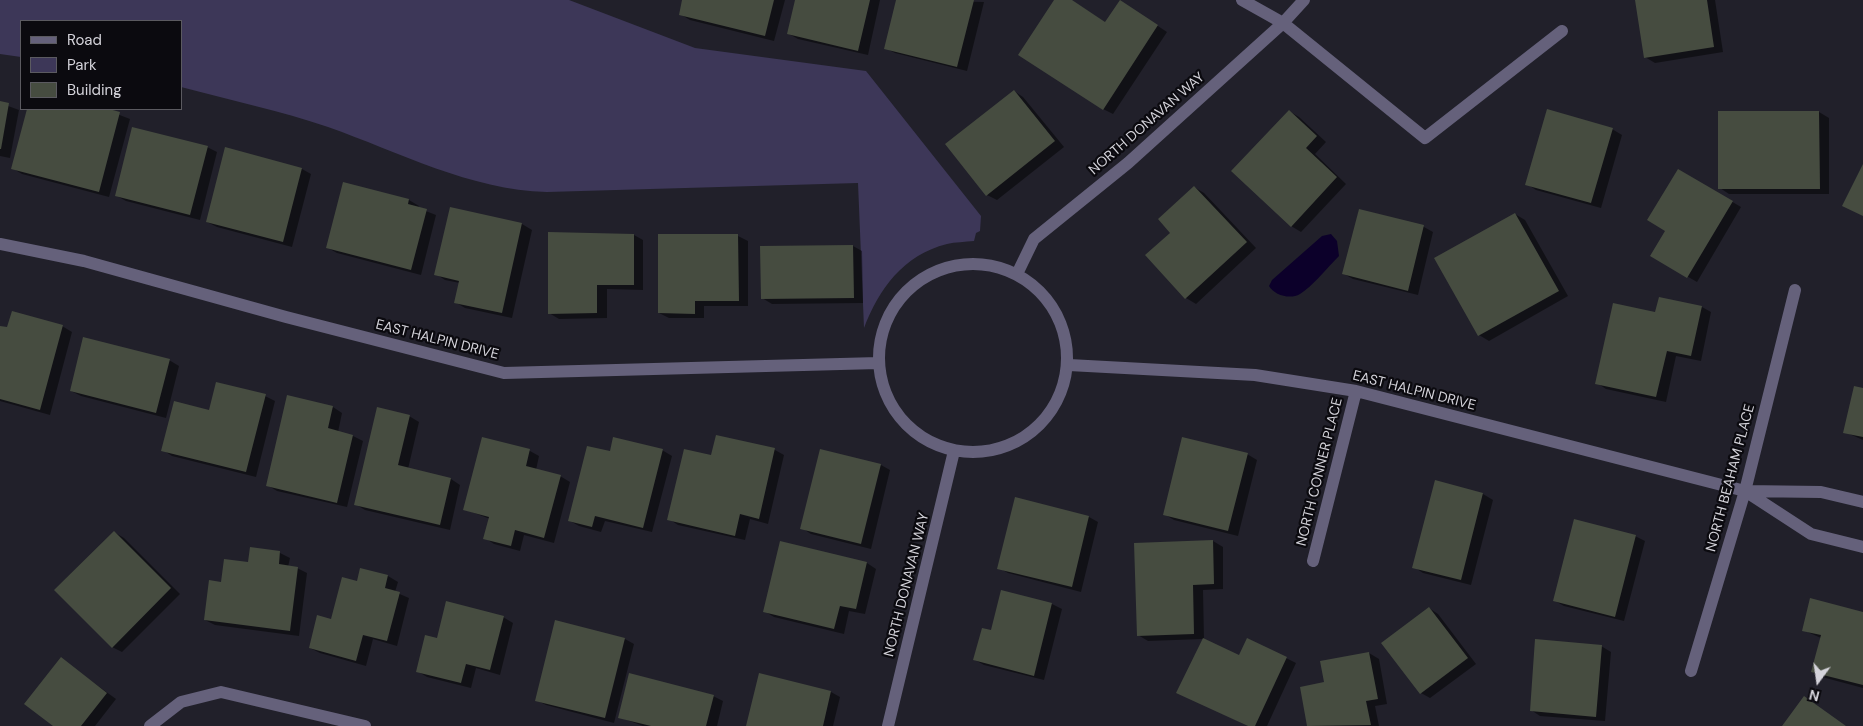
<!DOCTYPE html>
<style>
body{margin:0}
#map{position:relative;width:1863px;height:726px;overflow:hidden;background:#21202a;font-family:"DM Sans",sans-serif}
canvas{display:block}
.legend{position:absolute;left:20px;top:20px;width:162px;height:90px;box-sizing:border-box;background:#0b0a0f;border:1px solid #5b5a60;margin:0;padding:6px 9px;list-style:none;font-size:15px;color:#d4d3da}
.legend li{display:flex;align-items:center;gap:10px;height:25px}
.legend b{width:25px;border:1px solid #5b5a60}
.north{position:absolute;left:1793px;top:656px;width:50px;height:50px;-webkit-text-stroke:4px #0b0a0f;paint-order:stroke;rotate:194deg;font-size:14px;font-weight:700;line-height:20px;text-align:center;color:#d4d3da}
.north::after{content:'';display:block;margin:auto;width:18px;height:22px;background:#d4d3da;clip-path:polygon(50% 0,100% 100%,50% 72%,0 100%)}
</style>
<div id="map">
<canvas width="1863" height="726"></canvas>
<ul class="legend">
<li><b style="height:6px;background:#65617b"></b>Road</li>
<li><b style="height:14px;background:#3d3758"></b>Park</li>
<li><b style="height:14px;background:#464c40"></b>Building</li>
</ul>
<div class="north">N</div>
</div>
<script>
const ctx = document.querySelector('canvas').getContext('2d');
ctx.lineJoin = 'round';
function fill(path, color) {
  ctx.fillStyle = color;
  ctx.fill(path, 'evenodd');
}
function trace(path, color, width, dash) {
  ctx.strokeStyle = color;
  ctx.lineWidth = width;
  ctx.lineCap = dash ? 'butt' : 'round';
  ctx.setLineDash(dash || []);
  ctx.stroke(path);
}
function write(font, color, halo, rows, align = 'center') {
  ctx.font = font + ' "DM Sans",sans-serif';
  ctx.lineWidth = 4.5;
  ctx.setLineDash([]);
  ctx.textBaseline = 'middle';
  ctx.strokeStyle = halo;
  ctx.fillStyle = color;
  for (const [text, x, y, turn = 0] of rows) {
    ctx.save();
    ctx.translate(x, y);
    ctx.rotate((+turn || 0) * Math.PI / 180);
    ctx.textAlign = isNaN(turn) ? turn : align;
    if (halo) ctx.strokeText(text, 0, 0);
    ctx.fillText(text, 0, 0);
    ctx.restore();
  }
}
fill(new Path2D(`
 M0 0H569L695 48 866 71 981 216 980 231 976 233 974 241C965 242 955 242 947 244 903 255 879 289 864 328L858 183 547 192C470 190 399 152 328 127 281 111 230 100 181 87V21H21V57L0 54Z`), '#3d3758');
fill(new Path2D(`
 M1331 234 1337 241 1339 256C1328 267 1312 287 1300 294 1290 300 1274 295 1269 286L1272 280 1322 236Z`), '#0c002a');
fill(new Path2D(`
 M684 0H785L774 41 690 20 680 14Z
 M796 0H880L868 55 798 39 789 34Z
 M897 0 984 2 967 71 895 53 885 48Z
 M1055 0H1071L1106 23 1129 7 1167 32 1113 114 1103 109Z
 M1636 0H1715L1723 52 1655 63 1645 57Z
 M1014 91 1023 97 1064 147 997 200 987 195Z
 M0 103 19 110 10 158 0 156Z
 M28 109H104L130 119 109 197 22 174 12 168Z
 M1289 111 1299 117 1326 142 1315 154 1346 184 1301 232 1291 226Z
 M1720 112H1819L1829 118V194H1729L1720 188Z
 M1612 129 1622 135 1601 208 1536 190 1527 184Z
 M207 147 217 152 200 220 126 201 117 196Z
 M226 149 302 169 311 174 292 247 217 227 207 222Z
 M1678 170 1741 207 1697 282 1652 256 1667 230Z
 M344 184 409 200 419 206 418 208 436 215 421 275 337 253 328 248Z
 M1194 187 1204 193 1256 248 1196 304 1186 298 1147 255 1172 233Z
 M451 209 522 224 532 230 512 318 465 308 455 302 460 283 445 280 436 274Z
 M1359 210 1424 227 1433 232 1418 295 1353 279 1344 274Z
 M1515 214 1525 220 1568 296 1489 341 1479 335Z
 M634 235 643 240V290L607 289V318L559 319 549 313Z
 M738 236 748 241V306H704V318H669L659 313Z
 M853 246 862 251 863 303 772 304 762 298Z
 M1702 307 1711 312 1701 361 1676 356 1666 402 1606 389 1597 383Z
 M62 326 72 332 50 415 0 401V327L8 329Z
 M169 360 179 366 166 418 81 396 71 391Z
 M1863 390V440L1845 432Z
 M265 396 275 401 256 477 172 456 163 450Z
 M333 407 342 413 338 432 353 436 363 441 347 507 277 491 267 485Z
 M409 416 419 422 408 469 451 479 460 485 450 530 365 510 355 504Z
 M717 436 775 450 784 455 768 524 750 519 745 540 678 525 669 519 712 457Z
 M483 438 530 451 539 456 536 470 560 476 570 482 554 543 524 535 520 551 494 544 485 538 490 519 464 509Z
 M662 450 672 456 652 532 605 521 601 532 579 526 570 521 611 453Z
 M1247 454 1257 460 1238 536 1174 520 1164 514Z
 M881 465 890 470 871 549 811 534 802 528Z
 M1436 482 1483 494 1493 500 1471 585 1423 573 1414 567Z
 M1016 499 1089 517 1098 522 1081 592 1008 573 999 568Z
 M114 532 124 538 180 594 122 652 112 647Z
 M1635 536 1645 541 1624 621 1564 606 1555 601Z
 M1213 541 1223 547V589L1203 590 1204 640 1239 657 1248 639 1296 663 1267 726H1248L1178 692 1203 639 1148 641 1138 635 1135 544Z
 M781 543 867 563 876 569 865 614 849 611 844 634 774 617 764 611Z
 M251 549 280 553 290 558 288 567 297 568 307 573 299 636 215 625 205 620 222 583 249 564Z
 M361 570 388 576 398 582 395 592 409 598 397 646 373 639 366 666 320 653 310 648 358 583Z
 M1002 592 1052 604 1062 609 1044 680 984 665 975 660 992 632Z
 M1429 608 1438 614 1476 664 1430 698 1421 693Z
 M1863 613V688L1822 677 1813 672 1821 638 1803 630Z
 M503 617 513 623 500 675 476 668 471 688 427 677 417 671 437 640Z
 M625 639 634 644 614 723 546 705 536 700Z
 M1601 646 1611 652 1605 721 1540 716 1531 710Z
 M1369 653 1379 659 1387 704 1375 706 1379 726H1309L1302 688 1326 683Z
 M61 659 116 699 95 726H55Z
 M760 674 831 692 840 697 833 726H747Z
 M713 696 723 701 717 726H643L619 717Z`), '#0007');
fill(new Path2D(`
 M682 0H774L765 36 679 15Z
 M795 0H870L858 51 787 34Z
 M896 0H974L957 67 884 49Z
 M1054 0H1072L1105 22 1120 0 1158 25 1103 110 1018 55Z
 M1635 0H1707L1714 47 1644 58Z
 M1014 90 1055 141 986 196 945 144Z
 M0 101 9 103 1 149H0Z
 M27 109H109L120 112 99 192 11 169Z
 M1547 109 1613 128 1591 203 1525 185Z
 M1289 110 1317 136 1306 148 1337 177 1291 227 1231 171Z
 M1718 111H1819L1820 189H1718Z
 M132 127 208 146 190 215 115 196Z
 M225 147 302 168 283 242 206 222Z
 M1863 164V216L1842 206Z
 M1678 169 1733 201 1687 278 1650 256 1665 231 1647 220Z
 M343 182 409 199 408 204 427 209 411 270 326 248Z
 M1194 186 1247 242 1185 299 1145 255 1170 233 1158 219Z
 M450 207 522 223 502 313 454 303 459 281 434 275Z
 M1359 209 1424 225 1408 291 1342 274Z
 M1515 213 1559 291 1478 336 1434 258Z
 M548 232 634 234V285H597V313L548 314Z
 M658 234H738L739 301H695V314L658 313Z
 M853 245 854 298 761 299 760 246Z
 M1659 297 1702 306 1691 356 1667 351 1656 397 1595 384 1613 303 1655 312Z
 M12 311 63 325 40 410 0 399V326L7 327Z
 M83 337 170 359 156 413 70 391Z
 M216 382 266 394 246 472 161 451 174 401 209 410Z
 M1854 386 1863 388V437L1843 433Z
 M287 395 333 406 328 428 353 435 337 503 266 486Z
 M377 407 410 415 398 465 451 478 440 525 354 505Z
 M716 435 775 448 759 519 740 514 735 536 667 520 684 449 711 455Z
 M482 437 530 449 526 466 561 475 544 538 515 530 511 546 483 539 489 517 463 510Z
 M613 437 663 449 643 528 595 516 592 527 568 521 587 446 610 451Z
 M1182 437 1248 453 1228 531 1163 515Z
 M820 449 881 464 861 544 800 529Z
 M1435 480 1483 493 1461 580 1412 568Z
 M1015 497 1089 516 1072 587 997 569Z
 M1574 519 1636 535 1615 617 1553 601Z
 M114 531 171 588 112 648 54 590Z
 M1213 540 1214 584 1193 585 1194 634 1137 636 1134 543Z
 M780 541 867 562 856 609 840 606 834 629 763 612Z
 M250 547 280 551 279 564 298 567 290 631 204 620 209 580 221 582 224 559 248 562Z
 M360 568 388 575 385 588 400 592 387 641 363 635 356 661 309 648 317 615 331 619 342 577 357 581Z
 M1001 590 1052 603 1034 676 973 660 982 628 991 630Z
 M1810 598 1863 612V685L1811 672 1821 635 1802 631Z
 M446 601 504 616 490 670 466 664 461 683 416 672 425 635 437 638Z
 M1429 607 1468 658 1420 694 1381 643Z
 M555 620 625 638 605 718 535 701Z
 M1203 638 1239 655 1247 638 1287 657 1255 726H1248L1176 693Z
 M1535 639 1602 645 1596 717 1530 711Z
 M1369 652 1378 699 1366 701 1371 725 1307 726 1300 687 1324 682 1320 661Z
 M61 657 107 693 81 726H53L24 704Z
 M629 673 714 695 706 726H651L618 718Z
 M759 673 831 691 823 726H746Z
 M1804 696 1846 726H1782Z`), '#464c40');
trace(new Path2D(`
 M1242 0 1283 23 1425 138 1562 31
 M0 244 84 261 286 317 504 373 878 363
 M879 358a94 94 0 1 1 188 0a94 94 0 1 1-188 0Z
 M1017 274 1034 239 1128 163 1283 23 1304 0
 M1069 365 1255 375 1356 391 1745 491 1821 492 1863 502
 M1745 491 1811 534 1863 547
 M1313 561 1356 391
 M1691 671 1745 491 1795 290
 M150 726 181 702 221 692 365 726
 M888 726 954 451`), '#65617b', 12);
write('14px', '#d4d3da', '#0b0a0f', [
 ["NORTH DONAVAN WAY",1147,124,-41],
 ["EAST HALPIN DRIVE",437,340,14],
 ["EAST HALPIN DRIVE",1414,391,14],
 ["NORTH CONNER PLACE",1320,472,-76],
 ["NORTH BEAHAM PLACE",1731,478,-75],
 ["NORTH DONAVAN WAY",907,585,-76]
]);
</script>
